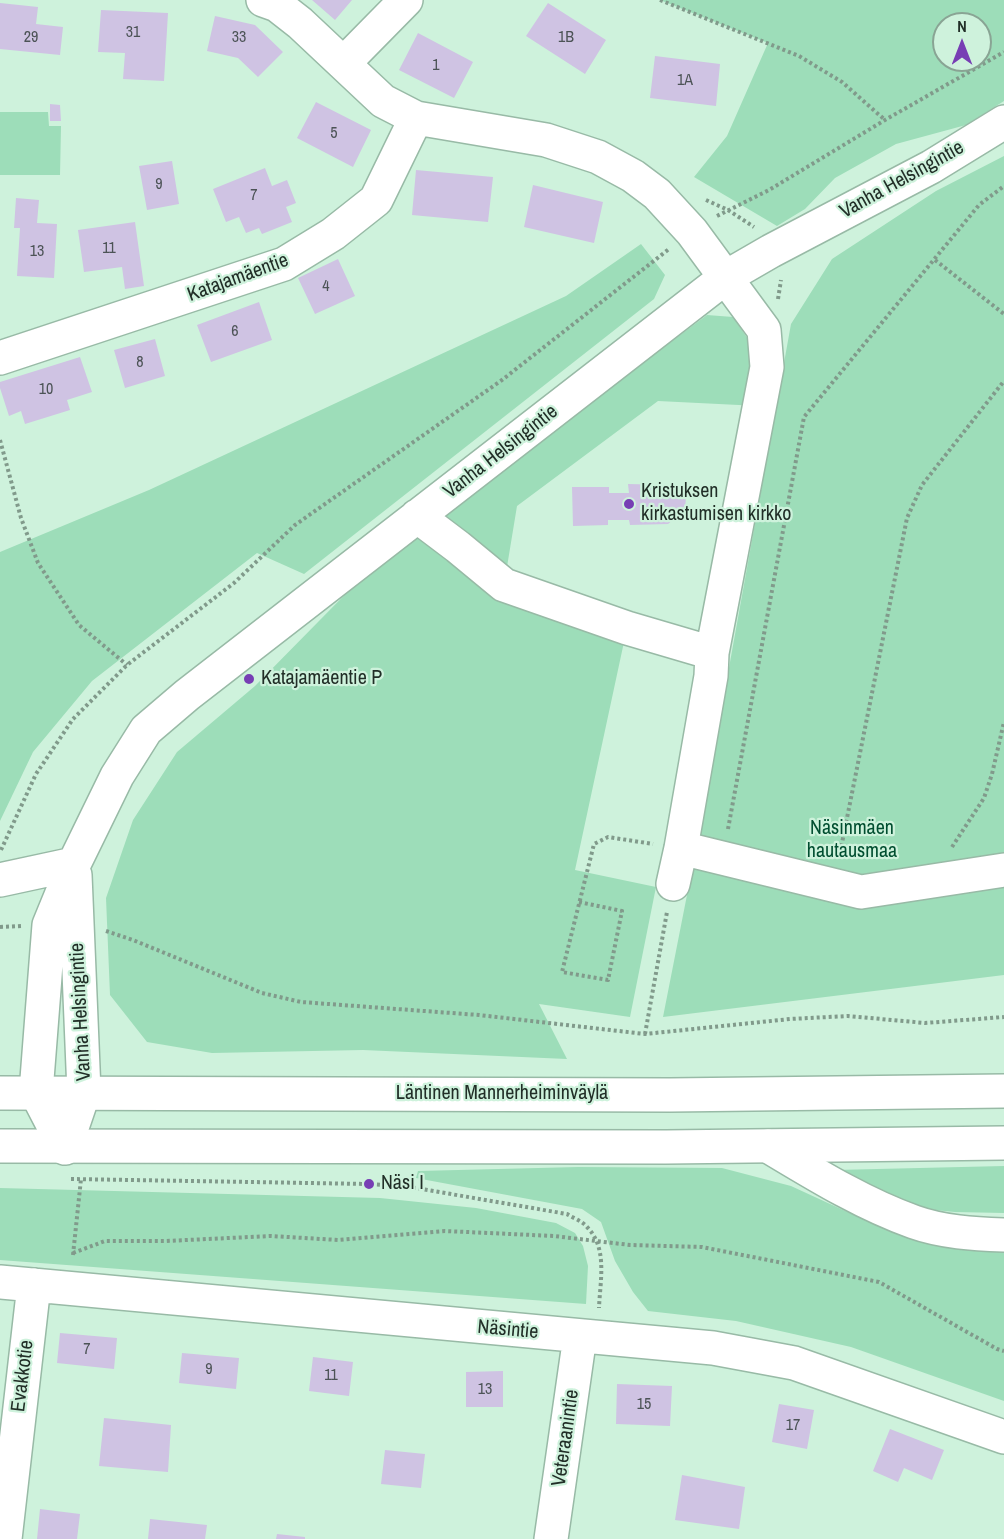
<!DOCTYPE html>
<meta charset="utf-8">
<style>
body{margin:0}
#map{position:relative;width:1004px;height:1539px;overflow:hidden;background:#cef2dc;font-family:"Archivo Narrow",sans-serif}
canvas{display:block}
.north{position:absolute;left:932px;top:12px;width:60px;height:60px;box-sizing:border-box;background:#cef2dc;border:2px solid #89a494;border-radius:50%;rotate:0deg;font-size:16px;font-weight:700;line-height:24px;text-align:center;color:#212e27}
.north::after{content:'';display:block;margin:auto;width:21px;height:27px;background:#773eb4;clip-path:polygon(50% 0,100% 100%,50% 72%,0 100%)}
</style>
<div id="map">
<canvas width="1004" height="1539"></canvas>
<div class="north">N</div>
</div>
<script>
const ctx = document.querySelector('canvas').getContext('2d');
ctx.lineJoin = 'round';
function fill(path, color) {
  ctx.fillStyle = color;
  ctx.fill(path, 'evenodd');
}
function trace(path, color, width, dash) {
  ctx.strokeStyle = color;
  ctx.lineWidth = width;
  ctx.lineCap = dash ? 'butt' : 'round';
  ctx.setLineDash(dash || []);
  ctx.stroke(path);
}
function write(font, color, halo, rows, align = 'center') {
  ctx.font = font + ' "Archivo Narrow",sans-serif';
  ctx.lineWidth = 4.5;
  ctx.setLineDash([]);
  ctx.textBaseline = 'middle';
  ctx.strokeStyle = halo;
  ctx.fillStyle = color;
  for (const [text, x, y, turn = 0] of rows) {
    ctx.save();
    ctx.translate(x, y);
    ctx.rotate((+turn || 0) * Math.PI / 180);
    ctx.textAlign = isNaN(turn) ? turn : align;
    if (halo) ctx.strokeText(text, 0, 0);
    ctx.fillText(text, 0, 0);
    ctx.restore();
  }
}
fill(new Path2D(`
 M660 0H1004V101L966 125 896 144 835 178 805 209 777 226 694 177 727 136 768 43ZM944 24H980V60H944Z
 M0 112H48L49 126H61L60 175H0Z
 M1004 156V975L663 1017 699 834 791 324 832 259 936 191Z
 M641 244 665 275 654 299 304 574 257 553 92 681 33 752 0 821V552L149 490 566 296Z
 M707 315 733 317 767 367 759 406 658 401 517 506 504 585 627 628 575 870 656 887 630 1017 539 1004 567 1059 363 1050 212 1053 147 1042 110 995 106 898 133 820 177 752 255 686 382 557Z
 M1004 1166V1213L955 1212 905 1207 835 1170Z
 M578 1167 722 1168 791 1186 867 1221 919 1240 1004 1248V1401L851 1347 736 1321 648 1311 633 1292 615 1261 601 1222 582 1209 416 1178 418 1171Z
 M0 1188 380 1198 476 1208 556 1223 575 1233 583 1246 588 1266 586 1304 0 1260Z`), '#9dddb9');
fill(new Path2D(`
 M312 0H352L335 20Z
 M0 3 38 7 36 24 63 27 60 55 0 49Z
 M548 3 606 40 585 74 526 36Z
 M101 10 168 13 164 81 123 79 125 53 98 52Z
 M215 16 255 25 283 52 258 77 238 58 207 51Z
 M418 33 473 62 454 98 399 70Z
 M655 56 720 64 716 106 650 98Z
 M316 102 371 130 353 167 297 138Z
 M50 104 60 105 61 121H50Z
 M172 161 179 204 147 210 139 166Z
 M265 168 272 186 287 180 296 203 286 207 292 222 262 234 259 228 246 233 239 217 226 222 213 189Z
 M416 170 493 177 488 222 412 215Z
 M533 185 603 202 594 243 524 227Z
 M16 198 39 200 37 223 57 224 54 278 17 276 20 228H14Z
 M135 222 144 286 125 289 122 267 84 272 78 230Z
 M338 259 355 296 315 314 298 278Z
 M259 302 272 340 211 362 197 325Z
 M155 339 165 376 125 388 114 350Z
 M80 357 92 392 67 400 70 410 25 424 21 411 9 416 0 388V382Z
 M628 484 671 485 686 496 685 511 668 524 630 525 629 520H608V525L573 526 572 487H609V493H629Z
 M60 1333 117 1338 114 1369 57 1363Z
 M182 1353 239 1358 236 1389 179 1383Z
 M313 1357 353 1362 349 1396 309 1391Z
 M503 1371V1407H466V1372Z
 M617 1384 672 1386 670 1426 616 1424Z
 M779 1404 814 1410 807 1449 772 1442Z
 M104 1418 171 1425 168 1472 99 1466Z
 M890 1429 944 1450 932 1480 904 1468 898 1482 873 1471Z
 M385 1450 425 1454 421 1488 381 1484Z
 M682 1475 745 1487 739 1529 675 1520Z
 M40 1509 80 1514 77 1539H37Z
 M150 1519 207 1525 205 1539H148Z
 M277 1534 305 1537V1539H276Z`), '#cfc3e3');
const minor = new Path2D(`
 M263 0 277 5 300 23 383 101 416 118 546 140 598 157 633 176 657 194 692 232 764 330 767 367 712 653 711 676 681 848 673 884
 M344 63 406 0
 M0 358 284 264 333 234 376 200 416 118
 M417 516 458 547 504 585 627 628 712 653
 M681 848 861 892 1004 870
 M0 880 74 864
 M768 1146C813 1173 863 1204 914 1222 942 1232 974 1234 1004 1235
 M65 1148 36 1092 49 925 74 864 117 776 146 730 187 695 726 277 771 251 931 167 1004 122
 M65 1148 84 1092 75 875
 M0 1282 713 1348 794 1363 1004 1437
 M5 1539 34 1285
 M551 1539 580 1336`);
const major = new Path2D(`
 M0 1093 670 1095 1004 1091
 M0 1146 666 1147 1004 1143`);
trace(minor, '#98baa6', 36);
trace(major, '#98baa6', 36);
trace(new Path2D(`
 M660 0 799 56 842 82 885 120
 M706 200 728 210 754 227
 M717 216 769 190 885 120 1004 52
 M935 260 1004 314
 M778 299 781 280
 M0 440 21 518 38 563 79 625 127 665
 M728 829 804 417 979 205 1004 186
 M952 847 984 798 992 774 1004 722
 M1 850 36 774 73 719 127 665 234 583 295 525 502 380 669 249
 M839 858 907 518 922 485 1004 381
 M579 902 622 911 608 980 562 972 594 844 608 837 653 844
 M0 927 21 926
 M106 931 133 940 262 993 301 1002 479 1015 645 1034 790 1019 848 1016 925 1023 1004 1017
 M645 1034 667 912
 M71 1179 369 1184 410 1187 567 1214C573 1218 582 1221 587 1227 608 1248 600 1281 599 1308
 M73 1253 105 1241H166L271 1236 338 1240 445 1231 554 1236 630 1245 702 1247 879 1282 997 1349 1004 1351
 M73 1255 81 1179`), '#819a8b', 4, [3, 3]);
trace(minor, '#fff', 33);
trace(major, '#fff', 33);
for (const [x, y, r, color] of [
 [629,504,6,"#773eb4"],
 [249,679,6,"#773eb4"],
 [369,1184,6,"#773eb4"]
]) {
  const dot = new Path2D();
  dot.arc(x, y, r, 0, 2 * Math.PI);
  ctx.fillStyle = color;
  ctx.fill(dot);
  trace(dot, '#cef2dc', 2);
}
write('16px', '#4c5356', null, [
 ["31",133,33],
 ["29",31,38],
 ["33",239,38],
 ["1B",566,38],
 ["1",436,66],
 ["1A",685,81],
 ["5",334,134],
 ["9",159,185],
 ["7",254,196],
 ["11",109,249],
 ["13",37,252],
 ["4",326,287],
 ["6",235,332],
 ["8",140,363],
 ["10",46,390],
 ["7",87,1350],
 ["9",209,1370],
 ["11",331,1376],
 ["13",485,1390],
 ["15",644,1405],
 ["17",793,1426]
]);
write('20px', '#212e27', '#cef2dc', [
 ["Vanha Helsingintie",902,180,-29],
 ["Katajamäentie",238,278,-20],
 ["Vanha Helsingintie",501,452,-38],
 ["Vanha Helsingintie",81,1012,-93],
 ["Läntinen Mannerheiminväylä",502,1094],
 ["Näsintie",508,1330,5],
 ["Evakkotie",23,1376,-83],
 ["Veteraanintie",566,1438,-82]
]);
write('20px', '#212e27', '#cef2dc', [
 ["Kristuksen",641,492],
 ["kirkastumisen kirkko",641,515],
 ["Katajamäentie P",261,679],
 ["Näsi I",381,1184]
], 'left');
write('20px', '#004e30', '#cef2dc', [
 ["Näsinmäen",852,829],
 ["hautausmaa",852,852]
]);
</script>
